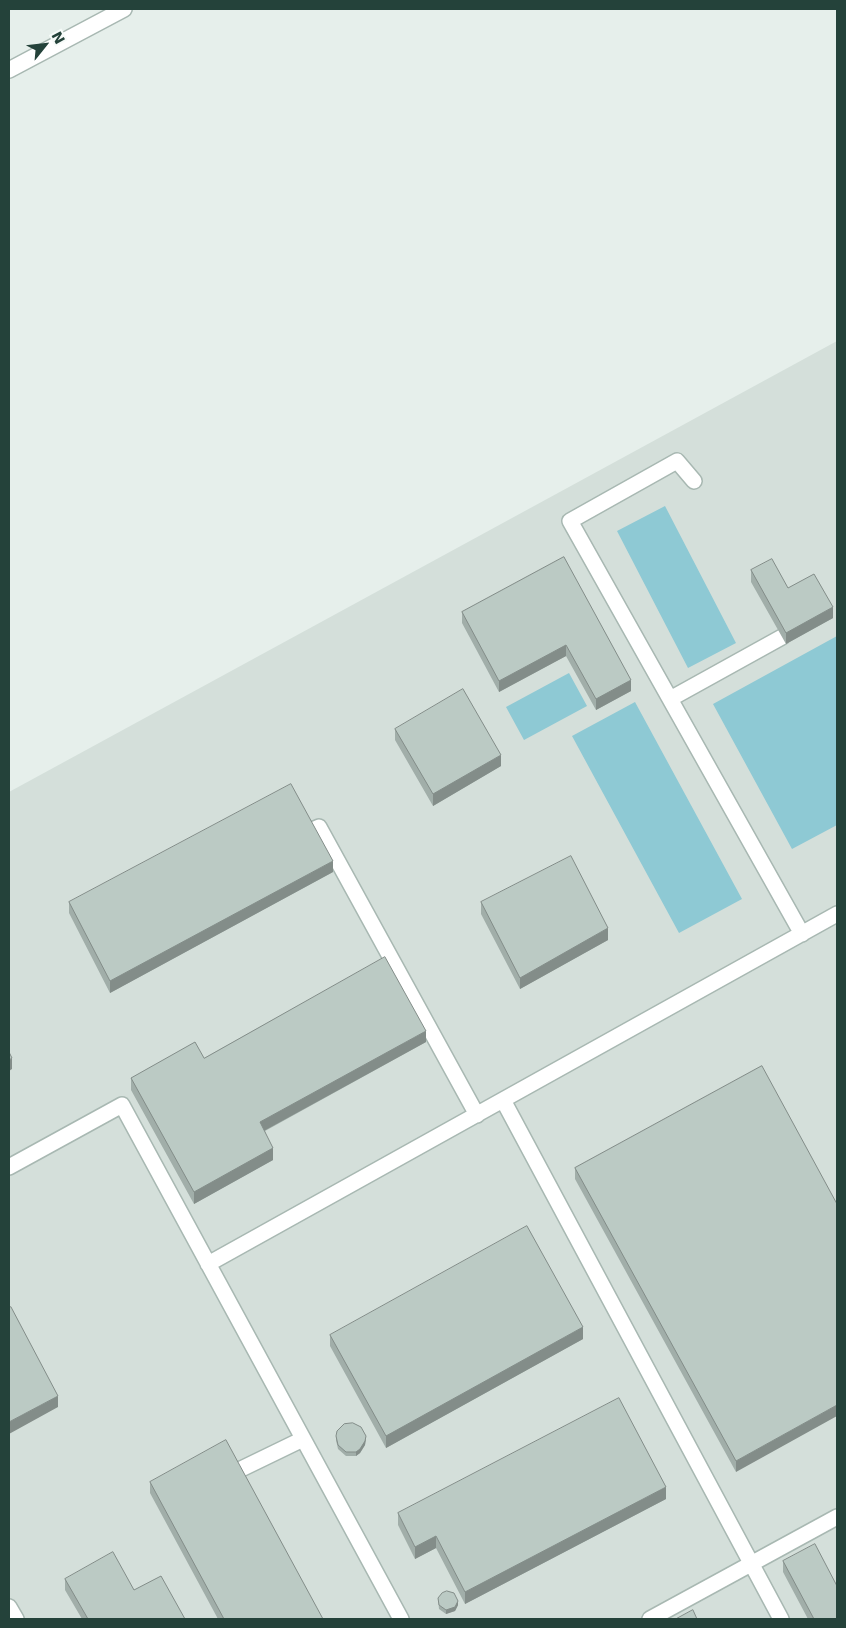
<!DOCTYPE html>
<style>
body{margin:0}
#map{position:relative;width:846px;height:1628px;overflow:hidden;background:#e6efeb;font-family:"DejaVu Sans",sans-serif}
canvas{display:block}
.frame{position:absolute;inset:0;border:10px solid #24423a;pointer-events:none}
.north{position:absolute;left:20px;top:20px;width:50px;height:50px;-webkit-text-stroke:4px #f7fbf9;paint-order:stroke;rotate:61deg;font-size:14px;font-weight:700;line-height:20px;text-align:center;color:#24423a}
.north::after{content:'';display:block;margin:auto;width:18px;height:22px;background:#24423a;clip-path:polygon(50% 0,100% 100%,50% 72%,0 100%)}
</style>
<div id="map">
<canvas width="846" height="1628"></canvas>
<div class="frame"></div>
<div class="north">N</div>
</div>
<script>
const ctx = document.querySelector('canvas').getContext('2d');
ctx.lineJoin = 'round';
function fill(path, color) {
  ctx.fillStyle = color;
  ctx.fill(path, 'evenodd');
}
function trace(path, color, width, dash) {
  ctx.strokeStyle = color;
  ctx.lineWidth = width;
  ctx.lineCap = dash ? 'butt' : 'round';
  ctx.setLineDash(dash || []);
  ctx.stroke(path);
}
fill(new Path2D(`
 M837 341V1619H9V792Z`), '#d4dfda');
fill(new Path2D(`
 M665 506 736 643 688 668 617 531Z
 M837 636V825L792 849 713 704Z
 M569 673 587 706 524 740 506 707Z
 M635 702 742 899 679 933 572 736Z`), '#8ec9d4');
const minor = new Path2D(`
 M9 70 124 9
 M694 481 677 461 570 521 802 934
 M670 699 782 637
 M310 831 319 827 477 1115
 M503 1100 781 1619
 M9 1167 122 1105 401 1619
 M208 1264 837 914
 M237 1471 303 1439
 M9 1607 16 1619
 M650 1619 837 1517`);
trace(minor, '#a8b8b2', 18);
trace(minor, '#fff', 15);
fill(new Path2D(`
 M564 557 631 691 596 710 566 656 499 692 462 623V612Z
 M751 570 788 588 833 618 786 644 751 582Z
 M395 729 501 766 433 806 395 740Z
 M333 872 110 993 69 913V902Z
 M481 902 608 940 520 989 481 914Z
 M426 1042 265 1131 273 1160 194 1204 131 1090V1078L204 1058Z
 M762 1066 736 1472 575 1179V1168Z
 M330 1335 583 1339 386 1448 330 1346Z
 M336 1436 366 1440 365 1445 360 1453 356 1456H346L338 1449 336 1440Z
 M150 1482 323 1619H218L150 1493Z
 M666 1499 465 1604 436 1548 415 1559 398 1525V1513Z
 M783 1561 837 1619H808L783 1572Z
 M65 1579 134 1590 185 1619H82L65 1590Z
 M438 1598 458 1605 455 1611 446 1614 439 1609Z`), '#a1aea9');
fill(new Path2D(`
 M833 607V618L786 644V633Z
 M566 645V656L499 692V681Z
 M631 680V691L596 710V699Z
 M501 755V766L433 806V794Z
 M333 861V872L110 993V981Z
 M608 928V940L520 989V978Z
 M426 1031V1042L260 1133V1122Z
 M12 1058V1069L9 1071V1060Z
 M273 1148V1160L194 1204V1192Z
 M583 1327V1339L386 1448V1436Z
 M58 1396V1407L9 1434V1422Z
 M837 1405V1416L736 1472V1461Z
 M366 1436 365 1445 360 1453 356 1456V1452Z
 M666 1487V1499L465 1604V1592Z
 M436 1536V1548L415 1559V1547Z
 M458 1601V1605L455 1611 446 1614V1610Z`), '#838d89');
const building = new Path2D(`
 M564 557 631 680 596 699 566 645 499 681 462 612Z
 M772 559 788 588 814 574 833 607 786 633 751 570Z
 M463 689 501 755 433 794 395 729Z
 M291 784 333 861 110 981 69 902Z
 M571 856 608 928 520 978 481 902Z
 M385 957 426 1031 260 1122 273 1148 194 1192 131 1078 195 1042 204 1058Z
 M9 1052 12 1058 9 1060Z
 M762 1066 837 1204V1405L736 1461 575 1168Z
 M527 1226 583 1327 386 1436 330 1335Z
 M11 1307 58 1396 9 1422V1308Z
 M619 1398 666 1487 465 1592 436 1536 415 1547 398 1513Z
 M353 1423 361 1427 366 1436 365 1441 360 1449 356 1452H346L338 1445 336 1436 337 1431 344 1424Z
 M226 1440 323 1619H224L150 1482Z
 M815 1544 837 1586V1619H814L783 1561Z
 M113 1552 134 1590 161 1576 185 1619H88L65 1579Z
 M447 1591 454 1593 458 1601 455 1607 446 1610 439 1605 438 1598 442 1593Z
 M693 1610 697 1619H676Z`);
fill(building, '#bbcac4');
trace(building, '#838d89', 1);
</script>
